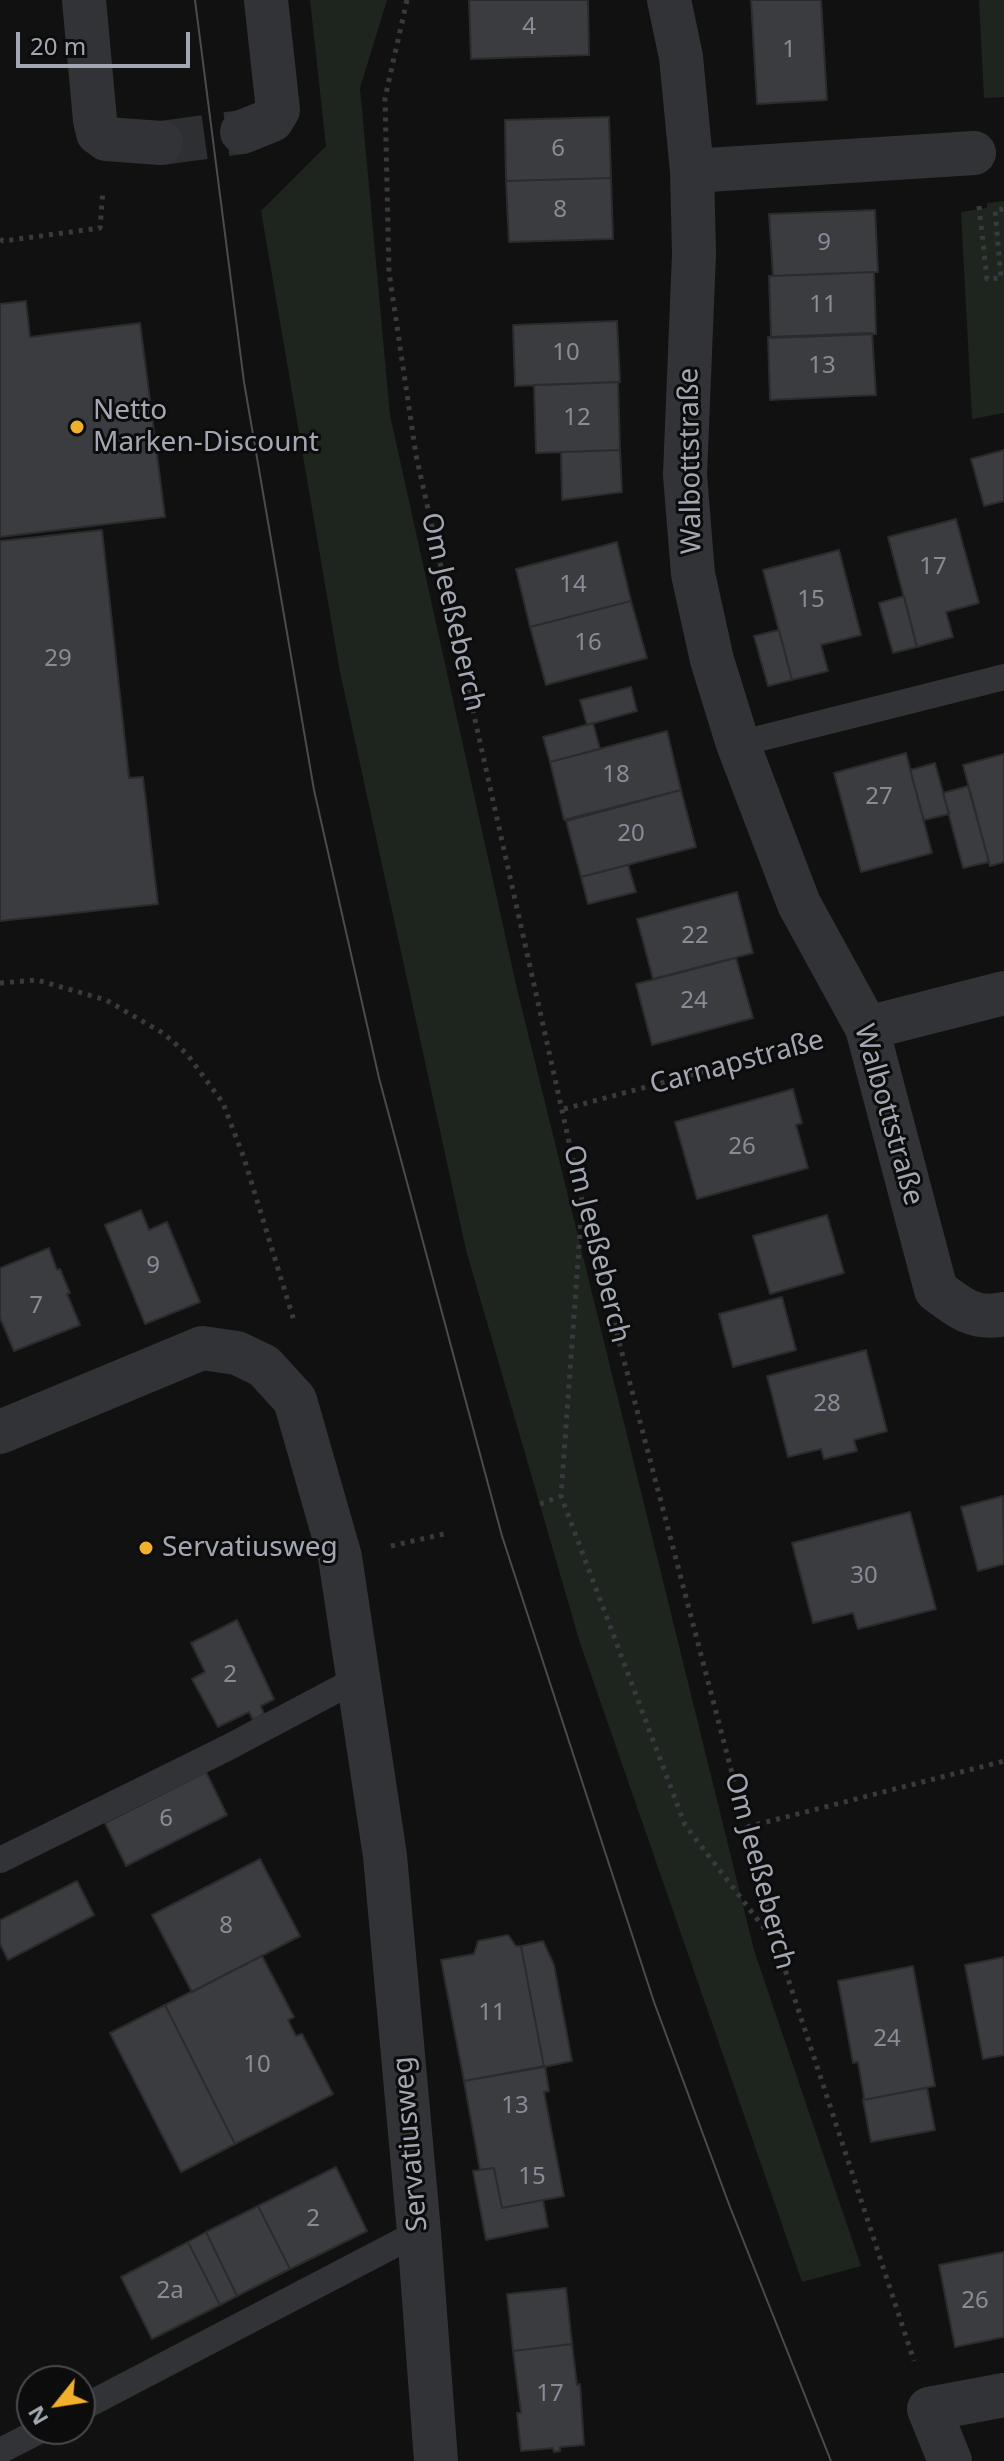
<!DOCTYPE html>
<meta charset="utf-8">
<style>
body{margin:0}
#map{position:relative;width:1004px;height:2461px;overflow:hidden;background:#111112;font-family:"Noto Sans",sans-serif}
canvas{display:block}
.north{position:absolute;left:16px;top:2365px;width:80px;height:80px;box-sizing:border-box;background:#0c0c0d;border:2px solid #484a4f;border-radius:50%;rotate:240deg;font-size:22px;font-weight:700;line-height:32px;text-align:center;color:#a2a7b3}
.north::after{content:'';display:block;margin:auto;width:28px;height:36px;background:#f1b02b;clip-path:polygon(50% 0,100% 100%,50% 72%,0 100%)}
.scale{position:absolute;left:16px;top:32px;width:174px;height:36px;box-sizing:border-box;border:4px solid #a2a7b3;border-top:0;padding-left:10px;font-size:24px;line-height:28px;white-space:nowrap;color:#a2a7b3;-webkit-text-stroke:6px #0c0c0d;paint-order:stroke}
</style>
<div id="map">
<canvas width="1004" height="2461"></canvas>
<div class="north">N</div>
<div class="scale">20 m</div>
</div>
<script>
const ctx = document.querySelector('canvas').getContext('2d');
ctx.lineJoin = 'round';
function fill(path, color) {
  ctx.fillStyle = color;
  ctx.fill(path, 'evenodd');
}
function trace(path, color, width, dash) {
  ctx.strokeStyle = color;
  ctx.lineWidth = width;
  ctx.lineCap = dash ? 'butt' : 'round';
  ctx.setLineDash(dash || []);
  ctx.stroke(path);
}
function write(font, color, halo, rows, align = 'center') {
  ctx.font = font + ' "Noto Sans",sans-serif';
  ctx.lineWidth = 6;
  ctx.setLineDash([]);
  ctx.textBaseline = 'middle';
  ctx.strokeStyle = halo;
  ctx.fillStyle = color;
  for (const [text, x, y, turn = 0] of rows) {
    ctx.save();
    ctx.translate(x, y);
    ctx.rotate((+turn || 0) * Math.PI / 180);
    ctx.textAlign = isNaN(turn) ? turn : align;
    if (halo) ctx.strokeText(text, 0, 0);
    ctx.fillText(text, 0, 0);
    ctx.restore();
  }
}
fill(new Path2D(`
 M310 0H387L360 88 390 415 517 989 754 1950 861 2266 802 2282 580 1643 466 1250 340 672 261 211 326 146Z
 M979 0H1004V97L984 98Z
 M1004 201V413L972 419 961 212 987 208V203Z`), '#1d251e');
const building = new Path2D(`
 M469 0H588L589 55 471 59Z
 M751 0H821L827 100 757 104Z
 M609 117 611 178 506 181 505 120Z
 M611 178 613 239 509 242 506 181Z
 M875 210 878 272 773 276 769 214Z
 M874 272 876 334 771 338 769 276Z
 M26 301 30 337 140 323 165 517 0 537V304Z
 M617 321 620 382 515 386 513 325Z
 M872 333 876 395 770 400 768 337Z
 M618 382 620 450 536 453 534 385Z
 M620 450 622 492 562 500 561 452Z
 M1004 450V501L984 506 971 459Z
 M956 519 979 603 946 612 953 637 917 647 888 537Z
 M102 530 129 778 143 777 158 904 0 921V541Z
 M617 542 631 601 530 627 516 569Z
 M839 550 861 635 821 645 828 671 792 680 763 570Z
 M904 596 917 647 893 653 879 603Z
 M631 601 647 658 546 685 530 627Z
 M779 630 792 680 768 686 754 636Z
 M631 687 637 711 587 725 580 700Z
 M593 723 600 749 550 762 543 737Z
 M667 731 681 790 564 820 550 762Z
 M906 753 932 853 861 872 834 773Z
 M1004 754V862L990 866 963 765Z
 M935 763 949 814 924 820 910 770Z
 M968 786 989 862 963 868 943 793Z
 M681 790 696 847 581 877 566 821Z
 M628 865 636 892 588 904 581 877Z
 M737 892 753 953 653 979 637 919Z
 M736 958 753 1018 652 1045 636 984Z
 M793 1089 802 1123 796 1125 808 1168 697 1199 675 1122Z
 M141 1210 149 1230 167 1222 200 1302 145 1324 105 1225Z
 M827 1215 844 1273 770 1294 753 1236Z
 M49 1248 57 1270 60 1269 70 1293 67 1294 80 1325 14 1351 0 1318V1268Z
 M782 1297 796 1350 733 1367 719 1314Z
 M866 1350 887 1431 854 1440 857 1451 824 1459 821 1449 788 1457 767 1376Z
 M1003 1496 1004 1564 978 1571 961 1507Z
 M910 1512 936 1609 858 1629 853 1613 813 1623 792 1543Z
 M237 1620 274 1699 261 1706 264 1714 253 1720 249 1712 218 1727 192 1679 205 1672 191 1643Z
 M206 1772 227 1815 126 1866 105 1823Z
 M260 1859 300 1936 192 1992 152 1915Z
 M77 1881 94 1915 8 1960 0 1944V1920Z
 M508 1935 516 1946H521L544 2067 464 2081 441 1960 474 1954 478 1941Z
 M543 1941 554 1965 572 2061 544 2067 521 1946Z
 M262 1956 294 2017 288 2020 296 2036 302 2034 333 2094 235 2144 165 2005Z
 M1004 1957V2055L983 2059 965 1965Z
 M913 1966 935 2086 863 2100 864 2097 858 2062 853 2063 838 1981Z
 M165 2005 235 2144 181 2172 110 2033Z
 M545 2066 549 2091 544 2092 564 2196 502 2208 494 2168 480 2170 464 2081Z
 M927 2088 935 2130 871 2142 863 2100Z
 M336 2167 367 2231 290 2269 258 2206Z
 M494 2168 502 2208 543 2200 548 2227 486 2240 473 2171Z
 M258 2206 290 2269 237 2296 206 2232Z
 M206 2232 237 2296 220 2305 188 2242Z
 M188 2242 220 2305 152 2339 121 2277Z
 M1004 2252V2337L955 2347 939 2265Z
 M566 2288 572 2344 513 2351 507 2294Z
 M572 2344 577 2385 580 2384 584 2445 560 2447V2451L554 2452 553 2448 521 2451 517 2413H521L513 2351Z`);
fill(building, '#3b3c40');
trace(building, '#2b2b2e', 2);
trace(new Path2D(`
 M161 143 242 132`), '#2e2f32', 44, [44, 22]);
trace(new Path2D(`
 M407 0 385 98 389 272 416 455 582 1200 777 1945 914 2361
 M979 206 987 279 1001 278 995 210 1004 209
 M0 239 3 241 100 228 103 190
 M0 983 37 980 106 1000 163 1033 187 1054 223 1103 244 1158 295 1324
 M564 1109 814 1042
 M582 1205 561 1496 685 1825 774 1941
 M540 1504 561 1496
 M391 1546 448 1533
 M747 1827 1004 1761`), '#383a3e', 5, [4, 6]);
trace(new Path2D(`
 M738 744 1004 677
 M0 1860 227 1748 359 1678
 M80 2409 419 2232
 M0 2451 43 2429`), '#323337', 26);
trace(new Path2D(`
 M84 0 95 120 98 133 106 139 161 143
 M669 0 681 57 692 171 694 254 685 475 693 574 712 660 738 744 799 904 867 1028 936 1290C958 1307 975 1321 1004 1314
 M242 132 272 120 278 110 266 0
 M692 171 974 153
 M867 1028 1004 993
 M0 1432 202 1348 237 1353 264 1366 295 1400 340 1557 385 1856 419 2232 436 2461
 M950 2461 929 2409 1004 2395`), '#323337', 44);
trace(new Path2D(`
 M195 0 244 382 314 790 379 1078 502 1536 654 2002 730 2207 831 2461`), '#494b50', 2);
for (const [x, y, r, color] of [
 [77,427,8,"#f1b02b"],
 [146,1548,8,"#f1b02b"]
]) {
  const dot = new Path2D();
  dot.arc(x, y, r, 0, 2 * Math.PI);
  ctx.fillStyle = color;
  ctx.fill(dot);
  trace(dot, '#0c0c0d', 3);
}
write('24px', '#888c96', null, [
 ["4",529,27],
 ["1",789,50],
 ["6",558,149],
 ["8",560,210],
 ["9",824,243],
 ["11",823,305],
 ["10",566,353],
 ["13",822,366],
 ["12",577,418],
 ["17",933,567],
 ["14",573,585],
 ["15",811,600],
 ["16",588,643],
 ["29",58,659],
 ["18",616,775],
 ["27",879,797],
 ["20",631,834],
 ["22",695,936],
 ["24",694,1001],
 ["26",742,1147],
 ["9",153,1266],
 ["7",36,1306],
 ["28",827,1404],
 ["30",864,1576],
 ["2",230,1675],
 ["6",166,1819],
 ["8",226,1926],
 ["11",492,2013],
 ["24",887,2039],
 ["10",257,2065],
 ["13",515,2106],
 ["15",532,2177],
 ["2",313,2219],
 ["2a",170,2291],
 ["26",975,2301],
 ["17",550,2394]
]);
write('28px', '#a2a7b3', '#0c0c0d', [
 ["Netto",93,411],
 ["Marken-Discount",93,443],
 ["Servatiusweg",162,1548]
], 'left');
write('28px', '#a2a7b3', '#0c0c0d', [
 ["Walbottstraße",691,461,-91],
 ["Om Jeeßeberch",452,612,77],
 ["Carnapstraße",737,1063,-15],
 ["Walbottstraße",888,1115,74],
 ["Om Jeeßeberch",596,1244,76],
 ["Om Jeeßeberch",759,1871,75],
 ["Servatiusweg",411,2144,-95]
]);
</script>
